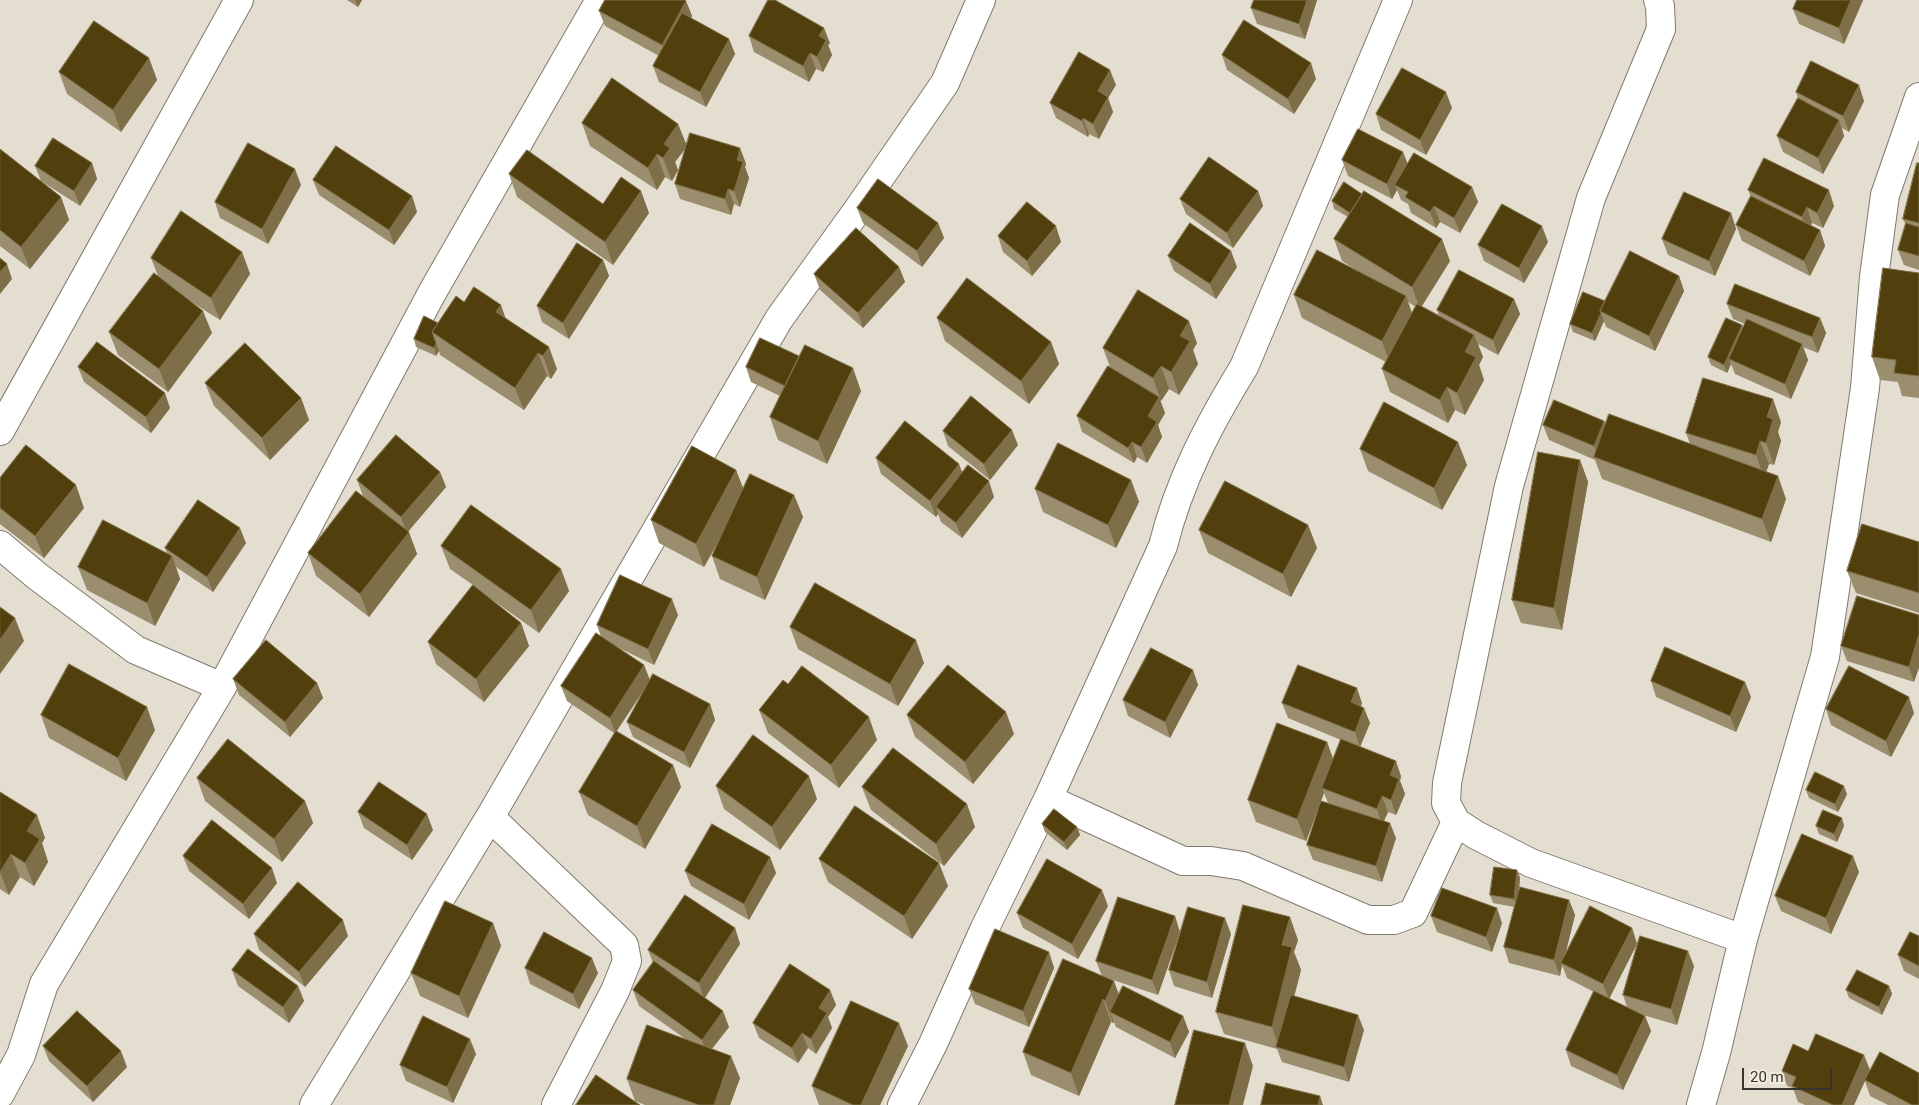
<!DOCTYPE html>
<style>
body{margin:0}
#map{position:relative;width:1919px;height:1105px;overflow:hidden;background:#e4ded0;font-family:Roboto,sans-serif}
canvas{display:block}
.scale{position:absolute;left:1742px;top:1068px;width:90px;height:22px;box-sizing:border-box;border:2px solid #37342f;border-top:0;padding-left:6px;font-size:15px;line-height:18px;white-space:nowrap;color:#37342f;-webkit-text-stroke:4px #f1ebdd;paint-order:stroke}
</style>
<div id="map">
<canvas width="1919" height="1105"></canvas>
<div class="scale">20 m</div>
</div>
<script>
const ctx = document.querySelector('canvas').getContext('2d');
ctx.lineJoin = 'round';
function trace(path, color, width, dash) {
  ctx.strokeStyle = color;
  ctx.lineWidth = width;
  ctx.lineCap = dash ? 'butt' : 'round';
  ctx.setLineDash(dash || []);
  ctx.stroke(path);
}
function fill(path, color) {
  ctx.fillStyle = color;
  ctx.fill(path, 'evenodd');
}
const minor = new Path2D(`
 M1658 0 1660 6 1661 29 1591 198 1509 486 1447 783 1446 803 1456 822 1476 835 1531 863 1743 939
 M0 431 239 0
 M0 545 37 576 136 650 222 687
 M1048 799 1183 861H1211L1243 866 1368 920H1394L1413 913 1456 822
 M490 817 624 945 627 961 615 991 556 1105
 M0 1094 21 1055 44 984 222 687 433 291 600 0
 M314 1105 490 817 779 319 859 208 945 83 981 0
 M902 1105 933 1044 984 930 1048 799 1163 546C1179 481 1209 424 1244 367L1398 0
 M1701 1105 1716 1053 1743 939 1825 657 1865 388 1874 277 1885 195 1919 97`);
trace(minor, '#807a6e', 30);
trace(minor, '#fff', 28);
fill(new Path2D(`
 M347 0H362L358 7Z
 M1254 0H1317L1305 39 1257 24 1251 8Z
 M1863 0 1844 44 1799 24 1793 9Z
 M686 1 692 16 691 18 729 39 735 54 706 107 659 82 653 66 659 56 605 26 599 11Z
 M749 36 830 43 828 45 832 55 823 72 816 69 809 82 754 52Z
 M1222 55 1316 79 1294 114 1227 70Z
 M149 58 157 80 121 132 67 94 59 72Z
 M1116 85 1108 98 1113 112 1099 139 1089 134 1088 137 1056 118 1050 103Z
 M1796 92 1864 101 1849 132 1842 128 1844 136 1823 174 1783 152 1777 136 1798 98Z
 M1452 108 1426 155 1381 130 1376 114Z
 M582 123 678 124 686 145 740 148 746 164 745 167 749 178 740 207 734 204 731 215 680 199 675 184 686 148 675 162 678 170 672 181 665 177 657 190 590 146Z
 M0 149 61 197 69 220 30 269 0 246Z
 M1342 160 1408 164 1472 187 1478 202 1460 233 1440 222 1436 228 1411 213 1408 204 1401 200 1397 190 1392 199 1348 176Z
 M92 163 97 179 80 206 41 181 35 166Z
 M1919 163V270L1904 265 1898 250 1906 225 1903 219Z
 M509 174 603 204 649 213 613 265 517 197Z
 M313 180 412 196 417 212 394 245 319 195Z
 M301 185 268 244 220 218 215 202Z
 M1748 190 1834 206 1823 228 1812 223 1811 226 1820 230 1825 246 1810 276 1742 241 1736 225 1751 197Z
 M1258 191 1263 206 1233 248 1186 214 1180 199Z
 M1332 201 1450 261 1422 306 1439 315 1437 310 1514 299 1520 314 1498 355 1478 344 1483 357 1479 365 1484 380 1465 415 1455 410 1448 423 1390 392 1382 369 1386 362 1302 318 1294 295 1359 272 1342 261 1334 239 1348 217 1334 209ZM1408 302 1416 307 1412 313Z
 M857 208 938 223 944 238 922 267 863 223Z
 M1731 213 1736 229 1715 276 1668 255 1662 239Z
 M998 236 1061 242 1032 276 1003 252Z
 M1548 242 1524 283 1484 261 1478 245Z
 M242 252 250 274 220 320 190 301 212 333 168 392 118 355 109 332 158 276 151 258Z
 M1168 256 1237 267 1216 299 1174 271Z
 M603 260 609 276 569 339 542 322 537 306Z
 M899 267 905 282 863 328 820 290 814 274Z
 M1919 273V398L1902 396 1898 382 1880 380 1872 357Z
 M1679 276 1684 291 1655 351 1606 327 1604 321 1595 341 1573 332 1570 324 1605 301Z
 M464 302 506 318 557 369 551 379 547 376 524 410 440 355 439 351 436 356 416 347 414 339 438 323Z
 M1727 304 1820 318 1826 333 1818 353 1803 347 1808 360 1791 399 1735 374 1731 364 1727 373 1711 365 1708 357 1743 327 1745 324 1733 319Z
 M937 318 1051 342 1059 364 1029 404 945 341Z
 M1197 343 1193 350 1198 364 1179 395 1169 389 1161 401 1160 400 1165 413 1158 425 1162 437 1147 463 1137 457 1134 463 1082 432 1077 416 1110 367 1103 348Z
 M78 367 170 408 151 433 84 382Z
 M746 367 861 391 827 464 778 440 770 417 780 396 751 382Z
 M205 383 301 398 309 420 270 460 214 406Z
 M1604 421 1605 424 1690 444 1686 433 1781 422 1778 432 1781 441 1774 465 1769 464 1766 472 1786 499 1771 542 1602 479 1595 460 1549 440 1543 425Z
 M943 431 1018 445 990 480 948 446Z
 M1360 449 1467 465 1442 510 1368 471Z
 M876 458 962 473 994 497 962 538 941 522 938 514 936 517 881 474Z
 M1580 460 1588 482 1562 630 1521 623 1512 600Z
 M736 470 743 489 794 495 803 517 765 600 720 579 712 556 722 535 704 567 659 543 651 520Z
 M440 472 446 487 408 531 417 554 369 617 316 576 308 553 363 496 357 480Z
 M0 478 84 508 44 558 0 524Z
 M1131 480 1139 502 1116 548 1043 512 1035 489Z
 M1308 525 1317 548 1291 597 1208 553 1199 530Z
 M1919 542V613L1856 593 1847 571Z
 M246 543 213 592 176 567 180 579 155 626 87 590 78 567 167 554 165 548Z
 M441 546 561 569 569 591 539 633 480 591 521 623 529 646 484 702 436 664 428 642 473 585 450 569Z
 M678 615 654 665 617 647 644 665 650 680 710 704 715 720 690 768 633 737 627 722 645 688 617 731 673 765 681 787 645 849 588 815 579 792 614 733 567 701 561 686 601 637 597 625Z
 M1919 615 1914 682 1847 661 1841 646Z
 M790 627 924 663 898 706 798 649Z
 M1193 670 1198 685 1170 738 1128 716 1123 700Z
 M233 679 317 683 323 698 290 737 239 695Z
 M1651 681 1751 697 1736 732 1656 697Z
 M788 684 877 740 839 788 768 733 759 710Z
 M1282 703H1362L1361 706 1370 723 1360 747 1401 776 1400 781 1405 794 1396 815 1388 812 1384 821 1396 838 1382 882 1313 860 1307 845 1320 803 1306 841 1256 822 1248 800 1327 742 1333 759 1341 740 1288 718ZM1324 793 1328 803 1321 801Z
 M1826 709 1914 713 1891 757 1831 725Z
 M41 715 155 730 126 781 49 738Z
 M907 715 1014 734 973 784 915 737Z
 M197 778 305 801 313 823 282 862 205 801Z
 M716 786 817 799 780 850 724 809Z
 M862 787 975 827 944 866 871 810Z
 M1806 790 1847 794 1838 812 1809 798Z
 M0 792 45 838 42 843 48 862 34 886 20 877 9 895 0 889Z
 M358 812 433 830 412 860 364 828Z
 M1042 824 1077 827 1080 835 1067 850 1045 832Z
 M1816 826H1844L1837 842 1819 834Z
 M183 856 277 883 249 919 189 871Z
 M770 857 776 873 749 920 691 886 685 871Z
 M819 859 948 886 912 939 828 882Z
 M1517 870 1520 878 1519 890 1569 900 1575 915 1565 956 1632 928 1637 944 1609 999 1627 1007 1623 995 1694 966 1677 1025 1643 1015 1645 1016 1651 1031 1623 1090 1571 1066 1566 1050 1594 992 1567 978 1562 965 1560 976 1509 963 1504 947 1514 907 1493 903 1490 895Z
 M1859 872 1831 934 1781 911 1775 896Z
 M1108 906 1078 959 1023 928 1017 913Z
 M1431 916 1502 923 1492 952 1437 932Z
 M493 923 501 946 468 1018 420 996 411 973Z
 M735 928 740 944 705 998 729 1027 712 1049 740 1078 730 1105H645L635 1101 627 1079 684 1038 639 1006 633 990 653 963 648 950Z
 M1180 932 1158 995 1104 977 1119 995 1183 1016 1189 1032 1175 1058 1116 1027 1114 1022 1113 1023 1111 1022 1079 1096 1031 1075 1023 1052 1102 976 1096 961Z
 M254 934 348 936 305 987 259 950Z
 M1231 934 1212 998 1174 986 1169 970Z
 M1919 936V979L1904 971 1898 955Z
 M1298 940 1294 952 1301 970 1294 996 1364 1030 1349 1082 1282 1062 1277 1049 1224 1034 1216 1012Z
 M1049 952 1054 968 1029 1027 975 1004 969 989Z
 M525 968 598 973 579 1009 530 984Z
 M232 970 298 986 304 1001 289 1023 238 986Z
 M1889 986 1892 994 1882 1015 1849 998 1846 990Z
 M830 990 836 1005 828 1017 832 1028 816 1054 808 1048 798 1063 759 1038 753 1023Z
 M43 1046 127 1067 93 1102 49 1061Z
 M908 1046 880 1105H819L812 1086Z
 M1808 1051 1870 1070 1919 1105H1888L1870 1096 1865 1081 1854 1105H1805L1798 1102 1793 1088 1787 1086 1782 1071Z
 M476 1054 453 1103 406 1081 400 1065Z`), '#9b8e6f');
fill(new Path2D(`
 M355 0H362L358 7Z
 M1307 0H1317L1305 39 1299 24Z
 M1851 0H1863L1844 44 1839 28Z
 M686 1 692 16 668 60 662 45Z
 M824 28 830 43 828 45 832 55 823 72 817 57 819 36Z
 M729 39 735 54 706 107 700 92Z
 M810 53 816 69 809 82 803 66Z
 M149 58 157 80 121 132 113 110Z
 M1311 63 1316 79 1294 114 1288 99Z
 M1110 70 1116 85 1108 98 1113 112 1099 139 1093 124 1098 91Z
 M1859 85 1864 101 1849 132 1843 116Z
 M1446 92 1452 108 1426 155 1420 140Z
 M1083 118 1089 134 1088 137 1082 121Z
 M1839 120 1844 136 1823 174 1818 158Z
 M678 124 687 146 675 162 678 170 672 181 663 158 664 144Z
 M740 148 746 164 745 167 749 178 740 207 734 191 737 160Z
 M1403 152 1409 167 1395 185 1397 190 1392 199 1387 184Z
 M657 154 665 177 657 190 648 168Z
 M92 163 97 179 80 206 74 191Z
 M295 169 301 185 268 244 262 229Z
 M1472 187 1478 202 1460 233 1454 218Z
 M728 189 734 204 731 215 725 199Z
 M1829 190 1834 206 1823 228 1817 213Z
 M641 191 649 213 613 265 605 242Z
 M1258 191 1263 206 1233 248 1227 233Z
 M412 196 417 212 394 245 389 230Z
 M61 197 69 220 30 269 21 247Z
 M1434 206 1440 222 1436 228 1430 212Z
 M1807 207 1812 223 1807 232 1802 217Z
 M1731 213 1736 229 1715 276 1709 261Z
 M938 223 944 238 922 267 917 251Z
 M1056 226 1061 242 1032 276 1027 261Z
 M1542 226 1548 242 1524 283 1519 268Z
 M1820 230 1825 246 1810 276 1804 261Z
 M1442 239 1450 261 1420 309 1412 287Z
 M1231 251 1237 267 1216 299 1210 284Z
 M242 252 250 274 220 320 211 298Z
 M603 260 609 276 569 339 563 323Z
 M7 264 12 279 0 294V272Z
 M899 267 905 282 863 328 858 313Z
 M1679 276 1684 291 1655 351 1649 336Z
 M1406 296 1414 319 1390 364 1382 341Z
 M1514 299 1520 314 1498 355 1493 340Z
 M501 305 509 328 496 312Z
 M203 311 212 333 168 392 159 369Z
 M1601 313 1604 321 1595 341 1592 333Z
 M1820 318 1826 333 1818 353 1812 337Z
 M1189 321 1197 343 1193 350 1198 364 1179 395 1171 372 1180 336Z
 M1742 325 1745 333 1729 359 1731 364 1727 373 1724 365Z
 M1474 335 1483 357 1479 365 1484 380 1465 415 1457 393 1465 352Z
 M1051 342 1059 364 1029 404 1021 381Z
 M436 343 439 351 436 356 434 348Z
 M1802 344 1808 360 1791 399 1785 384Z
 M549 347 557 369 551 379 543 356Z
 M538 353 547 376 524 410 515 388Z
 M1161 366 1169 389 1161 401 1153 378Z
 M853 368 861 391 827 464 818 441Z
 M1447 387 1455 410 1448 423 1440 400Z
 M165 393 170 408 151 433 146 417Z
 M1159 397 1165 413 1158 425 1162 437 1147 463 1141 447 1148 416Z
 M301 398 309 420 270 460 262 438Z
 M1773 399 1781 422 1778 432 1781 441 1774 465 1766 443 1767 417Z
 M1604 421 1610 437 1598 458 1594 446Z
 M1012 430 1018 445 990 480 984 464Z
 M1760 441 1769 464 1764 478 1756 455Z
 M1132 442 1137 457 1134 463 1128 448Z
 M1458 442 1467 465 1442 510 1434 488Z
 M1580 460 1588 482 1562 630 1554 608Z
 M959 464 965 480 936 507 938 514 936 517 930 501Z
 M736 470 745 493 704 567 696 544Z
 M440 472 446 487 407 533 401 517Z
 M1778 476 1786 499 1771 542 1762 519Z
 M1131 480 1139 502 1116 548 1108 525Z
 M989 481 994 497 962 538 956 523Z
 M76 485 84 508 44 558 35 536Z
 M794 495 803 517 765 600 757 577Z
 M1308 525 1317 548 1291 597 1283 574Z
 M240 528 246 543 213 592 207 577Z
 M409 532 417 554 369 617 360 594Z
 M172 556 180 579 155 626 147 603Z
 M561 569 569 591 539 633 531 610Z
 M672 599 678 615 654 665 648 649Z
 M15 618 24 641 0 674V640Z
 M521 623 529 646 484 702 476 679Z
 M1919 634V668L1914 682 1909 667Z
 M916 640 924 663 898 706 890 684Z
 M644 665 650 681 615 733 610 718Z
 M1193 670 1198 685 1170 738 1165 722Z
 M1745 682 1751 697 1736 732 1730 716Z
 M317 683 323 698 290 737 285 722Z
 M1357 688 1362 703 1356 718 1351 702Z
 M1909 697 1914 713 1891 757 1886 741Z
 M710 704 715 720 690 768 684 752Z
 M147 707 155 730 126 781 118 758Z
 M1364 708 1370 723 1360 747 1355 732Z
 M1006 712 1014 734 973 784 965 762Z
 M869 717 877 740 839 788 831 765Z
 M1327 742 1335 764 1322 788 1324 793 1306 841 1297 819Z
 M1396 761 1401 776 1400 781 1405 794 1396 815 1391 800 1390 775Z
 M673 765 681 787 645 849 637 826Z
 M809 776 817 799 780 850 772 827Z
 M1844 786 1847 794 1838 812 1835 804Z
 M1382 796 1388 812 1382 825 1377 809Z
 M305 801 313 823 282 862 274 839Z
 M967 804 975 827 944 866 936 844Z
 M427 814 433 830 412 860 407 845Z
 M37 815 45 838 42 843 48 862 34 886 25 863 27 831Z
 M1842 818 1844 826 1837 842 1834 834Z
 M1390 823 1396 838 1382 882 1376 866Z
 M1077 827 1080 835 1067 850 1064 842Z
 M11 854 20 877 9 895 0 872Z
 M1853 856 1859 872 1831 934 1826 918Z
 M770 857 776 873 749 920 744 904Z
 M939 863 948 886 912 939 904 916Z
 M272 868 277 883 249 919 243 904Z
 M1517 870 1520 878 1517 907 1514 899Z
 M1102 890 1108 906 1078 959 1072 944Z
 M1569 900 1575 915 1563 963H1561L1562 965 1560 976 1554 960Z
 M1497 908 1502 923 1492 952 1486 937Z
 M1175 916 1180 932 1158 995 1152 980Z
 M1290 917 1298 940 1294 952 1301 970 1281 1048H1279L1272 1027 1282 945Z
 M1225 918 1231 934 1212 998 1207 982Z
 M343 920 348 936 305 987 299 972Z
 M493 923 501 946 468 1018 459 996Z
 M735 928 740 944 704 999 699 983Z
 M1632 928 1637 944 1609 999 1603 984Z
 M1688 951 1694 966 1677 1025 1671 1009Z
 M1049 952 1054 968 1029 1027 1023 1011Z
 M592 958 598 973 579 1009 573 994Z
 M1114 981 1122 1003 1110 1012 1114 1022 1113 1023 1105 1001Z
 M298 986 304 1001 289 1023 283 1007Z
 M1889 986 1892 994 1882 1015 1879 1007Z
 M830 990 836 1005 828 1017 832 1028 816 1054 811 1039 819 1008Z
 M1103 999 1111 1022 1079 1096 1071 1073Z
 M723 1011 729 1027 707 1055 702 1040Z
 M1358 1015 1364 1030 1349 1082 1344 1067Z
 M1183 1016 1189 1032 1175 1058 1170 1042Z
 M1645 1016 1651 1031 1623 1090 1617 1075Z
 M899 1023 908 1046 880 1105H861Z
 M802 1033 808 1048 798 1063 792 1048Z
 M470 1039 476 1054 453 1103 447 1087Z
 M1245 1043 1253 1066 1243 1105H1229Z
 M121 1051 127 1067 93 1102 87 1086Z
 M1864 1055 1870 1070 1854 1105H1842Z
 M731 1056 740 1078 730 1105H714Z
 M1320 1096 1323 1105H1318Z`), '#7e6f48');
const building = new Path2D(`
 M605 0H685L686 1 662 45 599 11Z
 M768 0H775L824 28 819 36 826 40 817 57 810 53 803 66 749 36Z
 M1254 0H1307L1299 24 1251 8Z
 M1797 0H1851L1839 28 1793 9Z
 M682 13 729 39 700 92 653 66Z
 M1244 20 1311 63 1288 99 1222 55Z
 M94 21 149 58 113 110 59 72Z
 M1079 52 1110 70 1098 91 1108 97 1093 124 1083 118 1082 121 1050 103Z
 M1811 61 1859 85 1843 116 1796 92Z
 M1402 68 1446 92 1420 140 1376 114Z
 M612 78 678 124 664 144 670 148 663 158 657 154 648 168 582 123Z
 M1798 98 1839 120 1818 158 1777 136Z
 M1358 129 1403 152 1387 184 1342 160Z
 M690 133 740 148 737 160 743 162 734 191 728 189 725 199 675 184Z
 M53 138 92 163 74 191 35 166Z
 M248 143 295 169 262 229 215 202Z
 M336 146 412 196 389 230 313 180Z
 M0 149 61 197 21 247 0 230Z
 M527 150 603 204 621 177 641 191 605 242 509 174Z
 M1414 153 1472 187 1454 218 1434 206 1430 212 1405 197 1408 192 1395 185Z
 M1209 157 1258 191 1227 233 1180 199Z
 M1764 158 1829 190 1817 213 1807 207 1802 217 1748 190Z
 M1917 163H1919V223L1903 219Z
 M878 179 938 223 917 251 857 208Z
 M1344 182 1362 194 1350 213 1332 201Z
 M1364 191 1442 239 1412 287 1334 239Z
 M1684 192 1731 213 1709 261 1662 239Z
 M1751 196 1820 230 1804 261 1736 225Z
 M1027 202 1056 226 1027 261 998 236Z
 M1502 204 1542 226 1519 268 1478 245Z
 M181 211 242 252 211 298 151 258Z
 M1190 223 1231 251 1210 284 1168 256Z
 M1906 223 1919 227V256L1898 250Z
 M856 228 899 267 858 313 814 274Z
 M577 243 603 260 563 323 537 306Z
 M1317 250 1406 296 1382 341 1294 295Z
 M1630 251 1679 276 1649 336 1600 311Z
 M0 258 7 264 0 272Z
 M1883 268 1919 273V376L1894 373 1896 360 1872 357Z
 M1459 270 1514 299 1493 340 1437 310Z
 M154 273 203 311 159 369 109 332Z
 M967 278 1051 342 1021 381 937 318Z
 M1735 284 1820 318 1812 337 1727 304Z
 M474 287 501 305 496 312 549 347 543 356 538 353 515 388 432 332 456 296 464 302Z
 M1138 290 1189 321 1180 336 1190 341 1171 372 1161 366 1153 378 1103 348Z
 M1583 292 1605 301 1600 311 1601 313 1592 333 1570 324Z
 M1417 304 1474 335 1465 352 1476 357 1457 393 1447 387 1440 400 1382 369Z
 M424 316 438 323 432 332 436 343 434 348 414 339Z
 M1726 318 1742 325 1724 365 1708 357Z
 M1747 319 1802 344 1785 384 1729 359Z
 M760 338 799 356 785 386 746 367Z
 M97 342 165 393 146 417 78 367Z
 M245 343 301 398 262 438 205 383Z
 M805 345 853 368 818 441 770 417Z
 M1108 366 1159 397 1148 416 1157 422 1141 447 1132 442 1128 448 1077 416Z
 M1703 378 1773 399 1767 417 1773 419 1766 443 1760 441 1756 455 1686 433Z
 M971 396 1012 430 984 464 943 431Z
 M1554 400 1604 421 1594 446 1543 425Z
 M1384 402 1458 442 1434 488 1360 449Z
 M1609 414 1778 476 1762 519 1594 457Z
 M905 421 959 464 930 501 876 458Z
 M396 435 440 472 401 517 357 480Z
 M1058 443 1131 480 1108 525 1035 489Z
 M26 445 76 485 35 536 0 508V478Z
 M692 446 736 470 696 544 651 520Z
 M1538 452 1580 460 1554 608 1512 600Z
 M968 465 989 481 956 523 936 507Z
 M750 474 794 495 757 577 712 556Z
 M1225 481 1308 525 1283 574 1199 530Z
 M356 491 409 532 360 594 308 553Z
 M198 500 240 528 207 577 165 548Z
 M471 505 561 569 531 610 441 546Z
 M103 520 172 556 147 603 78 567Z
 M1862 524 1919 542V593L1847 571Z
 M620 575 672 599 648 649 597 625Z
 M815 583 916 640 890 684 790 627Z
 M473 585 521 623 476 679 428 642Z
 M1857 596 1919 615V634L1909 667 1841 646Z
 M0 607 15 618 0 640Z
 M596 633 644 665 610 718 561 686Z
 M266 640 317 683 285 722 233 679Z
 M1665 647 1745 682 1730 716 1651 681Z
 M1151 648 1193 670 1165 722 1123 700Z
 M69 664 147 707 118 758 41 715Z
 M948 665 1006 712 965 762 907 715Z
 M1298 665 1357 688 1351 702 1364 708 1355 732 1282 703Z
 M802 666 869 717 831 765 759 710 783 680 788 684Z
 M1849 666 1909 697 1886 741 1826 709Z
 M653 674 710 704 684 752 627 722Z
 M1277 723 1327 742 1297 819 1248 800Z
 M616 731 673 765 637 826 579 792Z
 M753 735 809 776 772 827 716 786Z
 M228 739 305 801 274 839 197 778Z
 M1341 739 1396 761 1390 775 1399 779 1391 800 1382 796 1377 809 1322 788Z
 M893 748 967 804 936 844 862 787Z
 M1815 772 1844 786 1835 804 1806 790Z
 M379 782 427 814 407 845 358 812Z
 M0 792 37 815 27 831 40 839 25 863 11 854 0 872Z
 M1321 801 1390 823 1376 866 1307 845Z
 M855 806 939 863 904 916 819 859Z
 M1054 809 1077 827 1064 842 1042 824Z
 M1823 810 1842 818 1834 834 1816 826Z
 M212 820 272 868 243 904 183 856Z
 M712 824 770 857 744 904 685 871Z
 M1802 834 1853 856 1826 918 1775 896Z
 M1047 859 1102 890 1072 944 1017 913Z
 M1494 867 1517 870 1514 899 1490 895Z
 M298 882 343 920 299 972 254 934Z
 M1520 887 1569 900 1554 960 1504 947Z
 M1442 888 1497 908 1486 937 1431 916Z
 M685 895 735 928 699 983 648 950Z
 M1118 897 1175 916 1152 980 1096 961Z
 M445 901 493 923 459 996 411 973Z
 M1243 905 1290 917 1282 945 1292 947 1272 1027 1216 1012Z
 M1590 906 1632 928 1603 984 1561 963Z
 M1188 907 1225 918 1207 982 1169 970Z
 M995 929 1049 952 1023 1011 969 989Z
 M544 932 592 958 573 994 525 968Z
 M1910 932 1919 936V966L1898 955Z
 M1640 936 1688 951 1671 1009 1623 995Z
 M248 949 298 986 283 1007 232 970Z
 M1063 959 1114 981 1105 1001 1103 999 1071 1073 1023 1052Z
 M654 961 723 1011 702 1040 633 990Z
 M790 964 830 990 819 1008 827 1013 811 1039 802 1033 792 1048 753 1023Z
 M1857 970 1889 986 1879 1007 1846 990Z
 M1123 986 1183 1016 1170 1042 1110 1012Z
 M1594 991 1645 1016 1617 1075 1566 1050Z
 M1291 995 1358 1015 1344 1067 1276 1047Z
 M851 1001 899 1023 861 1105H853L812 1086Z
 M77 1011 121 1051 87 1086 43 1046Z
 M423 1016 470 1039 447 1087 400 1065Z
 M647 1025 731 1056 714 1105H699L627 1079Z
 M1194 1030 1245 1043 1229 1105H1175Z
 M1816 1034 1864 1055 1842 1105H1833L1792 1086 1796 1077 1782 1071 1793 1044 1808 1051Z
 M1880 1052 1919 1073V1105H1912L1865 1080Z
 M596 1075 640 1105H576Z
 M1266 1083 1320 1096 1318 1105H1261Z`);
fill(building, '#523f0e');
trace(building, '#7e6f48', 1);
</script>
